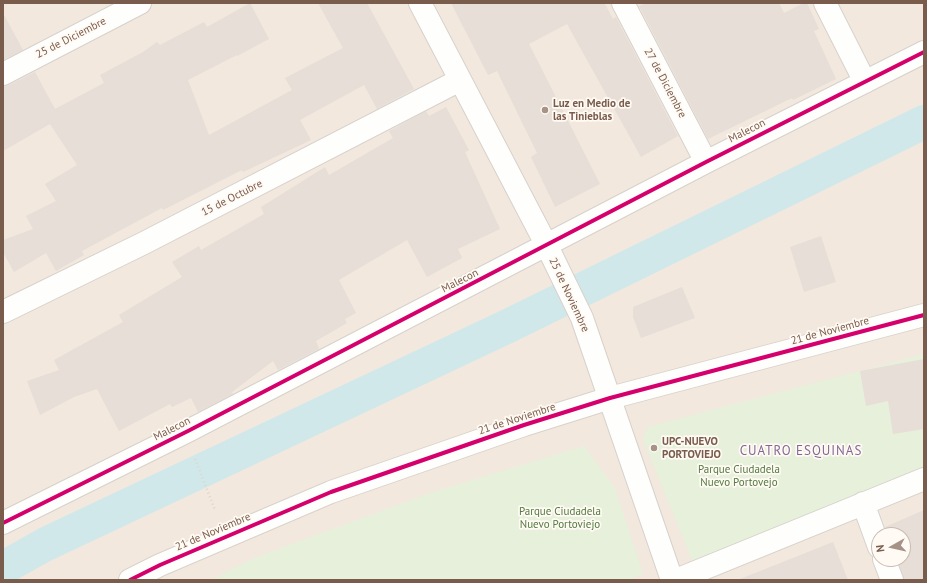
<!DOCTYPE html>
<style>
body{margin:0}
#map{position:relative;width:927px;height:583px;overflow:hidden;background:#f9f5f0;font-family:"PT Sans",sans-serif}
canvas{display:block}
.frame{position:absolute;inset:0;border:4px solid #7a5c4d;pointer-events:none}
.north{position:absolute;left:871px;top:527px;width:40px;height:40px;box-sizing:border-box;background:#fffaf3;border:1px solid #cabbb1;border-radius:50%;rotate:262deg;font-size:11px;font-weight:700;line-height:16px;text-align:center;color:#7a5c4d}
.north::after{content:'';display:block;margin:auto;width:14px;height:18px;background:#a69286;clip-path:polygon(50% 0,100% 100%,50% 72%,0 100%)}
</style>
<div id="map">
<canvas width="927" height="583"></canvas>
<div class="frame"></div>
<div class="north">N</div>
</div>
<script>
const ctx = document.querySelector('canvas').getContext('2d');
ctx.lineJoin = 'round';
function fill(path, color) {
  ctx.fillStyle = color;
  ctx.fill(path, 'evenodd');
}
function trace(path, color, width, dash) {
  ctx.strokeStyle = color;
  ctx.lineWidth = width;
  ctx.lineCap = dash ? 'butt' : 'round';
  ctx.setLineDash(dash || []);
  ctx.stroke(path);
}
function write(font, color, halo, rows, align = 'center') {
  ctx.font = font + ' "PT Sans",sans-serif';
  ctx.lineWidth = 3.5;
  ctx.setLineDash([]);
  ctx.textBaseline = 'middle';
  ctx.strokeStyle = halo;
  ctx.fillStyle = color;
  for (const [text, x, y, turn = 0] of rows) {
    ctx.save();
    ctx.translate(x, y);
    ctx.rotate((+turn || 0) * Math.PI / 180);
    ctx.textAlign = isNaN(turn) ? turn : align;
    if (halo) ctx.strokeText(text, 0, 0);
    ctx.fillText(text, 0, 0);
    ctx.restore();
  }
}
fill(new Path2D(`
 M3 3H924V580H3ZM879 535H903V559H879Z`), '#f2e8de');
fill(new Path2D(`
 M924 354V473L698 575 643 440 647 427Z
 M584 446 615 488 643 574 628 580H210L254 558 433 492Z`), '#e7f0db');
trace(new Path2D(`
 M3 568 46 544 506 327 924 122`), '#d0e8ea', 34);
fill(new Path2D(`
 M250 3 269 39 237 56V55L188 80 209 135 292 90 285 78 343 48 318 3H367L414 89 377 109 364 85 300 120 311 140 243 172 242 170 163 210 162 208 82 251 84 255 56 271 46 253 14 272 3 252V240L33 229 26 216 56 201 45 184 77 165 50 124 3 151V86L9 85 35 72 55 109 104 83 100 75 143 52 157 42 160 45 204 22 207 27Z
 M451 3H607L605 4 613 19 616 17 678 136 641 157 567 24 529 44 600 184 555 207 531 157 537 153 497 71 488 75Z
 M646 3H779L784 13 804 3H807L819 29 814 31 836 79 793 100 792 98 708 139 639 6Z
 M3 13 23 50 3 60Z
 M446 107 469 150 465 152 500 229 458 249 462 258 427 277 407 240 339 280 356 313 345 319 347 323 316 341 319 349 278 370 273 361 232 392 233 394 198 412 191 398 172 407 170 404 119 431 97 389 74 397 40 415 27 381 59 370 54 360 123 322 119 315 182 277 172 262 199 246 201 250 264 214 261 207 325 167 329 175 393 138 389 131 426 111 429 116Z
 M821 236 836 282 804 292 790 247Z
 M682 287 695 318 641 338 633 317V307Z
 M924 359V429L893 434 888 401 866 406 860 371Z
 M924 510V580H904L897 559H903V535H888L885 527Z
 M833 542 848 580H741L740 579Z`), '#e6ded7');
const street = new Path2D(`
 M420 3 547 246 582 318 672 580
 M623 3 706 162
 M825 3 865 82
 M3 74 140 3
 M3 312 144 243 460 80
 M863 503 879 547
 M3 523 188 431 706 162 924 52
 M884 559 892 580
 M676 580 924 479`);
const secondary = new Path2D(`
 M130 580 160 565 331 492 524 425 610 398 924 315`);
trace(street, '#d7d1cb', 24);
trace(secondary, '#d9d2cb', 24);
trace(new Path2D(`
 M195 459 215 510`), '#dcd5d0', 2.5, [1, 3]);
trace(street, '#fefefd', 22);
trace(secondary, '#fefefd', 22);
trace(new Path2D(`
 M3 523 188 431 706 162 924 52
 M130 580 160 565 331 492 524 425 610 398 924 315`), '#d6006c', 4);
for (const [x, y, r, color] of [
 [545,110,4,"#a69286"],
 [654,448,4,"#a69286"]
]) {
  const dot = new Path2D();
  dot.arc(x, y, r, 0, 2 * Math.PI);
  ctx.fillStyle = color;
  ctx.fill(dot);
  trace(dot, '#fffaf3', 1.5);
}
write('11px', '#7a5c4d', '#fffaf3', [
 ["25 de Diciembre",71,38,-27],
 ["27 de Diciembre",665,83,62],
 ["Malecon",747,131,-27],
 ["15 de Octubre",232,198,-27],
 ["Malecon",460,281,-27],
 ["25 de Noviembre",569,295,65],
 ["21 de Noviembre",830,331,-15],
 ["21 de Noviembre",517,419,-18],
 ["Malecon",172,429,-27],
 ["21 de Noviembre",213,532,-23]
]);
write('bold 11px', '#7a5c4d', '#fffaf3', [
 ["Luz en Medio de",553,104],
 ["las Tinieblas",553,117],
 ["UPC-NUEVO",662,442],
 ["PORTOVIEJO",662,455]
], 'left');
write('11px', '#537a41', '#fffaf3', [
 ["Parque Ciudadela",739,470],
 ["Nuevo Portovejo",739,483],
 ["Parque Ciudadela",560,512],
 ["Nuevo Portoviejo",560,525]
]);
ctx.letterSpacing = '1px';
write('13px', '#846695', '#fffaf3', [
 ["CUATRO ESQUINAS",801,451]
]);
ctx.letterSpacing = '0px';
</script>
